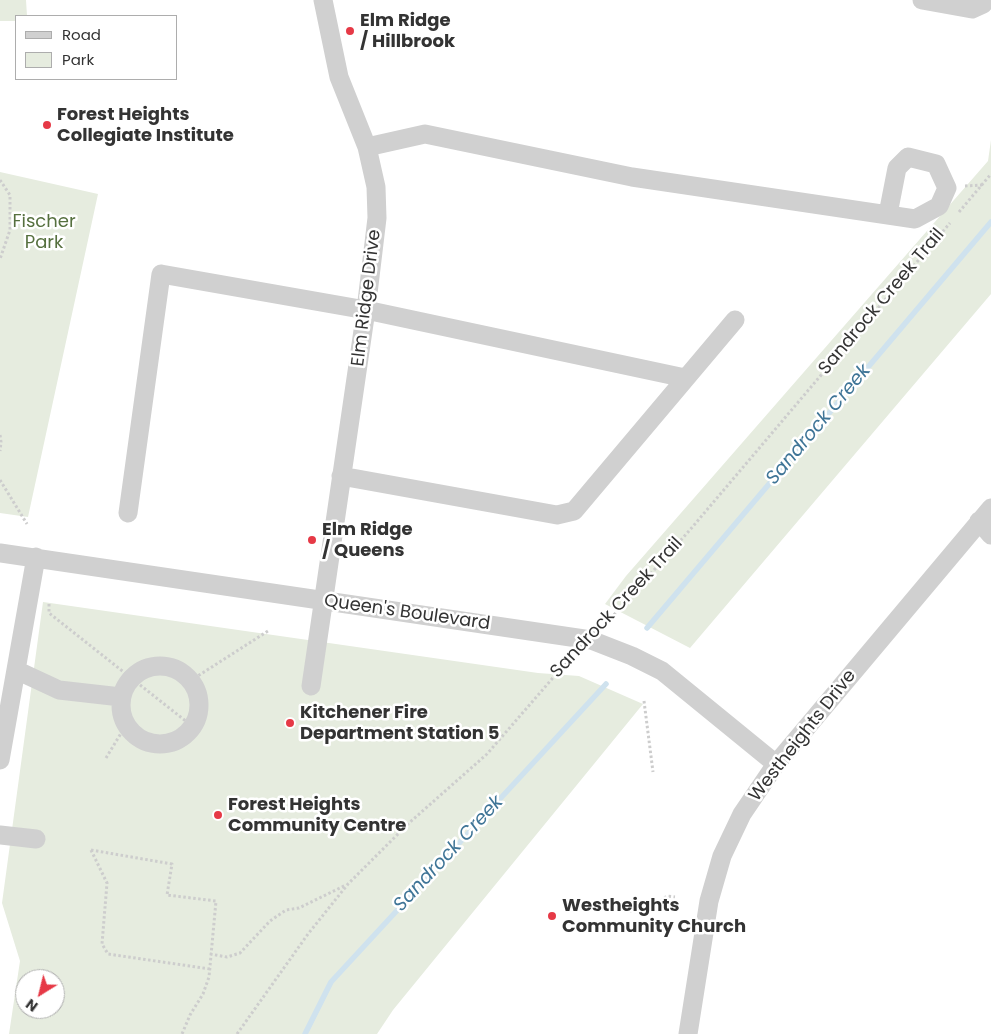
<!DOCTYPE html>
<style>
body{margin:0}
#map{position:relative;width:991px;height:1034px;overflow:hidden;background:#fff;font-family:Poppins,sans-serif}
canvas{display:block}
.legend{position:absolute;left:15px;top:15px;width:162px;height:65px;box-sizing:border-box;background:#fff;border:1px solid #adadad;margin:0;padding:6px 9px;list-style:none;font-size:15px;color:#333}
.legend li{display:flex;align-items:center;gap:10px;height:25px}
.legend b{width:25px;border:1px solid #adadad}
.north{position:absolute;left:15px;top:969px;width:50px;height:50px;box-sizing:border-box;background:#fff;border:1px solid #adadad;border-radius:50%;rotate:216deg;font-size:14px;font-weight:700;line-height:20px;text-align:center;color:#333}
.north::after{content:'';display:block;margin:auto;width:18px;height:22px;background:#e63946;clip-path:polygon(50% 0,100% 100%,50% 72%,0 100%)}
</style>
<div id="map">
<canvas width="991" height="1034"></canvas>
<ul class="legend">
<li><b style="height:6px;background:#d0d0d0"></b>Road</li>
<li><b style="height:14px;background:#e6ecdf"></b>Park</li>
</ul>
<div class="north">N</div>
</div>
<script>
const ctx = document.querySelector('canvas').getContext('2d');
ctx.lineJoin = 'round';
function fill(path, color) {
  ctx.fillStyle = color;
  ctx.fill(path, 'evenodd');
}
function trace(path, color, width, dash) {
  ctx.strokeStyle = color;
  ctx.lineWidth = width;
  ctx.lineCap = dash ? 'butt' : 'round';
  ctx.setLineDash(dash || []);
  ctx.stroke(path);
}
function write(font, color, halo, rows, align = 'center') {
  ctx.font = font + ' Poppins,sans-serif';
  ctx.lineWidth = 5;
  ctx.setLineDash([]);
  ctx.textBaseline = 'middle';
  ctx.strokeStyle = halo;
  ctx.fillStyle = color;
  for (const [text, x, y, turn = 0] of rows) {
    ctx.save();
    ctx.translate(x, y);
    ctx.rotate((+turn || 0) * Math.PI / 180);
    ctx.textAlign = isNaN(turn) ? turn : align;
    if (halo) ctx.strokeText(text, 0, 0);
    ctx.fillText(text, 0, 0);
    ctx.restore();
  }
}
fill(new Path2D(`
 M0 0H26L27 16H16V21H0Z
 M991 140V294L690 648 605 604 626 576 988 161Z
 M0 172 98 194 28 517 0 513Z
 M43 602 538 673 579 676 643 704 393 1010 377 1034H9L20 961 2 903ZM25 979H55V1009H25Z`), '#e6ecdf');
trace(new Path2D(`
 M647 628 991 222
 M305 1034 331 982 606 684`), '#cfe2ee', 5.5);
trace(new Path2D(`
 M0 180 10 195V230L0 259
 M965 186 982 185
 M959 212 991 174
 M0 435 1 442 0 451
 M0 480 27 524
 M49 604V613L192 726
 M604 626 689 531 950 223
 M190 681 268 631
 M644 701 653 772
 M106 758 126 725
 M91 850 172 864 167 895 216 901 209 977 203 994 190 1015 182 1034
 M91 850 107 883 102 944 108 954 210 969
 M619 911 646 912 667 896 675 897
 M210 954 227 957 240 953 270 921 286 910 299 908 346 885
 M237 1034 308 934 348 884 409 823 487 754 558 672 573 657`), '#cdcdcd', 3, [2.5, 2.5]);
trace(new Path2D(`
 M922 0 972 9 983 4 986 0
 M367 147 425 134 632 177 915 219 939 206 947 188 936 164 908 157 897 168 888 214
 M341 476 557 515 574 511 735 320
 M128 513 161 274 366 310 685 378
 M979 521 991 535
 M0 553 591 640 632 656 662 671 776 764
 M121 705a39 39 0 1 1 78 0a39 39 0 1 1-78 0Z
 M16 670 59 690 121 697
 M311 686 366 310 377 218 376 187 367 147 339 77 323 0
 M0 760 36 557
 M0 835 36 839
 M688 1034 709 901 722 856 742 814 776 764 991 508`), '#d0d0d0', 19);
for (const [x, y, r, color] of [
 [350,31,5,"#e63946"],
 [47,125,5,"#e63946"],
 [312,540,5,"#e63946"],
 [290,723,5,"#e63946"],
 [218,815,5,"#e63946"],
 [552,916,5,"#e63946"]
]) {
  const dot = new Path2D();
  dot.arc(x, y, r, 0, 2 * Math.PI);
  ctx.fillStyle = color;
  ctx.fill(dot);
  trace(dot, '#fff', 2);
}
write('bold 18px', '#333', '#fff', [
 ["Elm Ridge",360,21],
 ["/ Hillbrook",360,42],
 ["Forest Heights",57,115],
 ["Collegiate Institute",57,136],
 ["Elm Ridge",322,530],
 ["/ Queens",322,551],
 ["Kitchener Fire",300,713],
 ["Department Station 5",300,734],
 ["Forest Heights",228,805],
 ["Community Centre",228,826],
 ["Westheights",562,906],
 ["Community Church",562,927]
], 'left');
write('18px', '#56703f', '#fff', [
 ["Fischer",44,222],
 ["Park",44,243]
]);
write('18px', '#333', '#fff', [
 ["Elm Ridge Drive",367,298,-83],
 ["Sandrock Creek Trail",882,302,-50],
 ["Sandrock Creek Trail",617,608,-47],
 ["Queen's Boulevard",407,613,8],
 ["Westheights Drive",803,736,-52]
]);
write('italic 19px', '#3f7597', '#fff', [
 ["Sandrock Creek",819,425,-50],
 ["Sandrock Creek",449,854,-47]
]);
</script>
